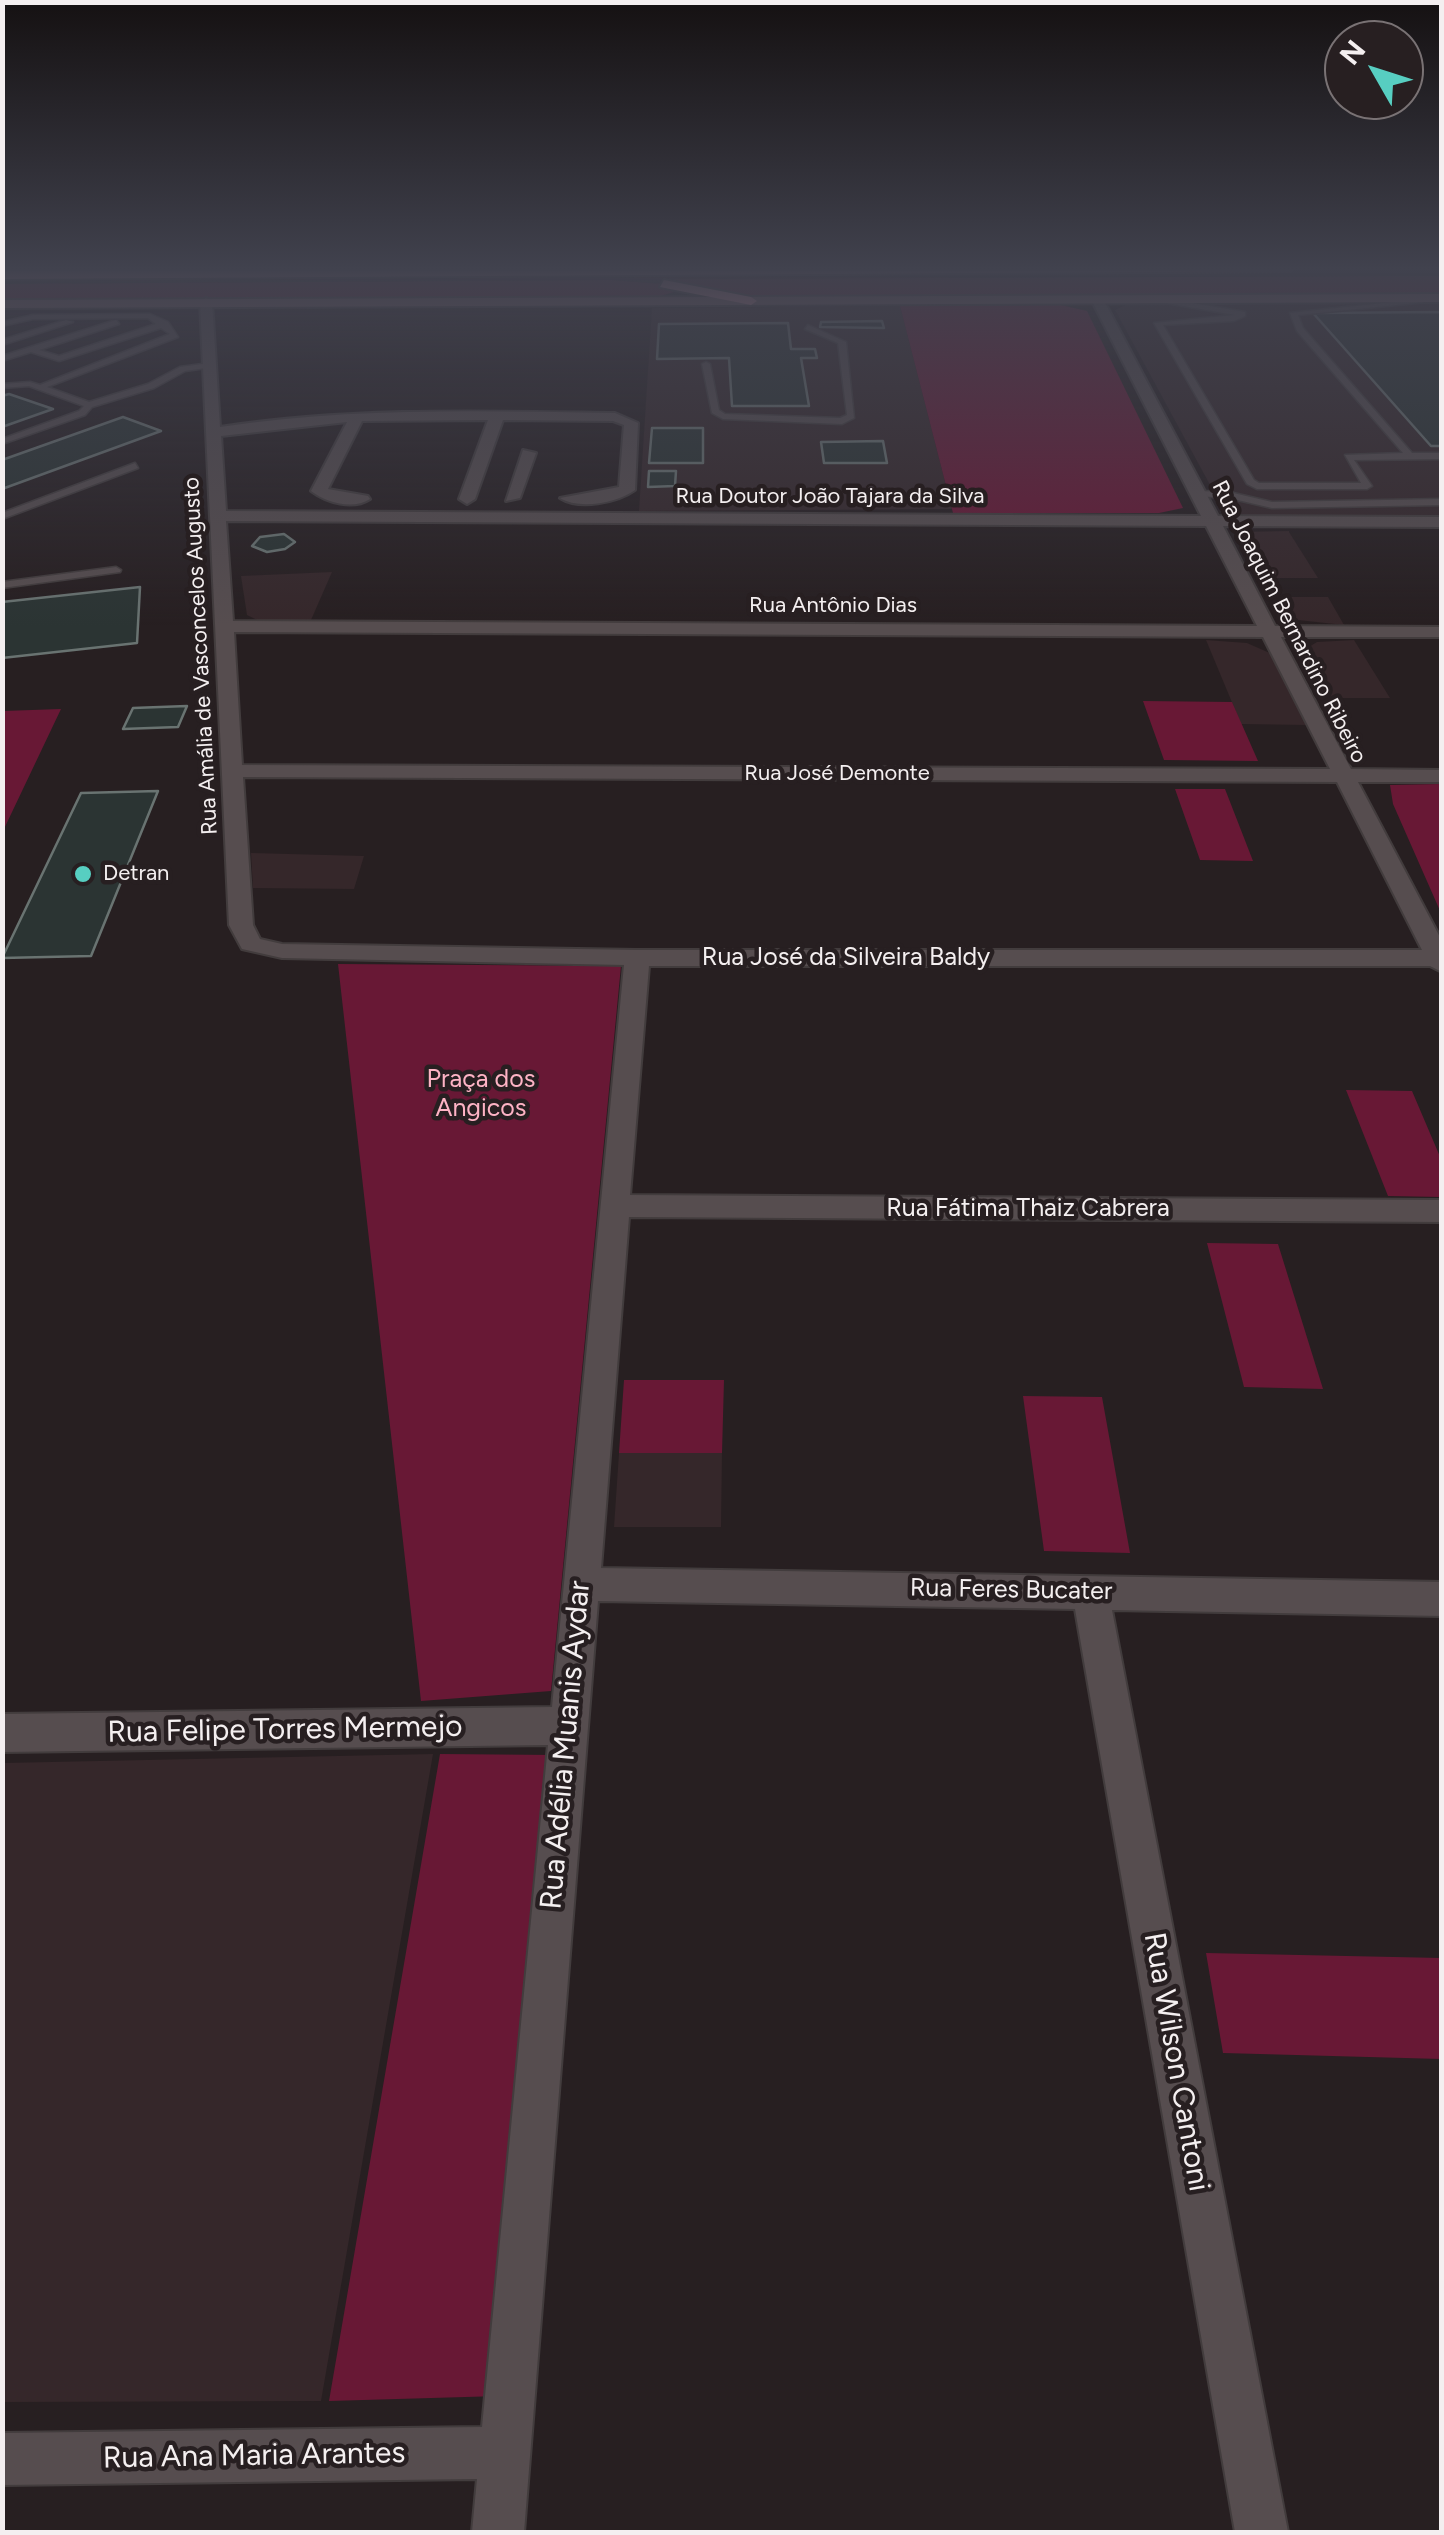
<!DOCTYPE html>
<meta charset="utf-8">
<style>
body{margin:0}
#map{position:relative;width:1444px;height:2535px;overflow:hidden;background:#271f21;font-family:Figtree,sans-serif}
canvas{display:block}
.frame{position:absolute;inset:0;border:5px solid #f4eff0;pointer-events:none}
.north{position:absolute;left:1324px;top:20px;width:100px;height:100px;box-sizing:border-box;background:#271f21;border:2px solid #797274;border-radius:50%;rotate:309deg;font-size:28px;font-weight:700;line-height:40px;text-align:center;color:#f4eff0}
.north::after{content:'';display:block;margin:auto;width:35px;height:45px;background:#57cec1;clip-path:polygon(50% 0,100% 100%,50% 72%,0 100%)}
</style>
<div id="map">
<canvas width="1444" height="2535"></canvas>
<div class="frame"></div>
<div class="north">N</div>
</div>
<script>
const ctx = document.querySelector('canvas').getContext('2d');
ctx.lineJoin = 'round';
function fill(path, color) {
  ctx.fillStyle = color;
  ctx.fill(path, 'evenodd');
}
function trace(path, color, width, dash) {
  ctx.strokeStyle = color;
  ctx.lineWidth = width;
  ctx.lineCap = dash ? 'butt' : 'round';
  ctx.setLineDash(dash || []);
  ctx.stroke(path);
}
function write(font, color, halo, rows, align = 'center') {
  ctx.font = font + ' Figtree,sans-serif';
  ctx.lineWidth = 9;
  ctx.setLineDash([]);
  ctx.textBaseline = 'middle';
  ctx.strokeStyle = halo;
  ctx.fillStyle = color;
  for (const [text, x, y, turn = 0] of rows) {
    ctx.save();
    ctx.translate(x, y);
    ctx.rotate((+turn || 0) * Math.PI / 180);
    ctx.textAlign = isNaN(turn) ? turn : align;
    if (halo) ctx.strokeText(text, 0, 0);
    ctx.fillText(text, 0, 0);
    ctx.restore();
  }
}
fill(new Path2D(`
 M1441 303V516L1243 515 1222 507 1115 310 1127 304Z
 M900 306 952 509 639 511 652 308Z
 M1289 531V532L1318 578H1263L1238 532Z
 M332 572 311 620 259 621 247 615 241 576Z
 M1272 597H1328L1344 625 1289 619 1280 613Z
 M1206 640 1247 643 1272 654 1306 725 1241 724Z
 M1354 640 1390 698H1326L1304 658V650L1317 642Z
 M251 853H252L364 856 354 889 253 888Z
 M619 1453H722L721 1527H614Z
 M433 1754 321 2401 3 2402V1763Z`), '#35272a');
fill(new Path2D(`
 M1441 276 1442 295 756 296 714 291 672 279Z
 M611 280 662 284 674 292 654 298 3 301 2 284Z
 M1061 305 1087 311 1183 508 1159 513H953L900 306Z
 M1143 701 1232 702 1258 761 1164 760Z
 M61 709 3 831V711Z
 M1441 784H1442L1441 913 1393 804 1390 785Z
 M1175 789H1225L1253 861 1200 860Z
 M338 964 621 966 551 1691 421 1701Z
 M1346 1090 1412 1091 1441 1159V1197L1388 1196Z
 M1207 1243 1278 1244 1323 1389 1244 1387Z
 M624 1380H724L722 1453H619Z
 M1023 1396 1102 1397 1130 1553 1044 1551Z
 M440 1754 556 1755 500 2396 329 2401Z
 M1206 1953 1441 1958V2059L1223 2053Z`), '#681835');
const building = new Path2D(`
 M1442 312V446H1431L1313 313Z
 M882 321 884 328 820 327 821 322Z
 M788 323 791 349H815L817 358H801L809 406H732L729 358 657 359 659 324Z
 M9 394 53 409 2 427V396Z
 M123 417 161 431 2 489V460Z
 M652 428H703V463H649Z
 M883 441 887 463H824L821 442Z
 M649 471H676L675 486 648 487Z
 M284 534 295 542 285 549 267 552 252 546 260 537Z
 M140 587 137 643 2 658V602Z
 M187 706 178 727 123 729 133 708Z
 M158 791 91 956 2 958 81 793Z`);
fill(building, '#2b3433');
trace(building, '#697371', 2.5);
const lane = new Path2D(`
 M1439 297 1436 301 1298 315 1303 328 1412 453H1442V459L1354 460 1372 486 1367 489H1257L1247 484 1154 323 1235 315 1160 302 1163 298 1245 312V316L1234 321 1163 325 1254 480 1259 483H1361L1345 455 1403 453 1297 331 1290 313Z
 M150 314 168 322 178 337 47 387 89 402 148 384 180 367 210 363 213 367 185 371 154 388 92 407 85 415 2 444V439L79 411 84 406 29 386 2 388V384L30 382 40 385 170 334 161 328 59 361 31 352 2 361V356L116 320 119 324 39 350 59 356 156 324 148 318 33 319 2 326V322L33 315Z
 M66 320 73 322 2 345V340Z
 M808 325 846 342 854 418 842 424 723 419 712 413 702 364 706 362 710 364 719 410 725 414 840 418 847 415 838 343 805 329Z
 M135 463 138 468 2 519V513Z
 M1198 491 1229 492 1272 502 1442 499V505L1272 508 1229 498 1195 496 1193 494Z
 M116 567 121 570 120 572 2 588V582Z`);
const street = new Path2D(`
 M1097 295 1103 299 1218 516 1442 517V527L1223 526 1275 626 1442 627V637H1281L1351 769 1442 770V782H1358L1442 941V972L1430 966H649L630 1195 1442 1200V1222L629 1217 601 1568 1442 1582V1616L1112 1610 1288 2532H1235L1075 1609 598 1601 524 2532H472L477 2479 2 2485V2433L482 2427 548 1745 2 1752V1714L552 1707 624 965 282 958 242 949 229 925 200 302 206 298 212 302 220 427C351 407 483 411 615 413L638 423 635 490C617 503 579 510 560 498L619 487 624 425 613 421 503 420 475 499 467 504 459 499 488 420 362 421 328 489 368 496 370 499C353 510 327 503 311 491L347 422 221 436 226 511 1201 516 1091 299ZM226 521 1206 526 1257 626 233 621ZM234 632 1263 637 1330 769 242 765ZM243 777 1337 782 1422 950H637L282 944 260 939 253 925Z
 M523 450 536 453 520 498 506 501Z`);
const secondary = new Path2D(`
 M1442 294V302L2 308V300Z`);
const highway = new Path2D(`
 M2 271H1291L2 279Z
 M664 280 751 297 757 301 751 305 660 287Z`);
trace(lane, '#423c3d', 3);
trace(street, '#423c3d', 4);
trace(secondary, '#423c3d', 4);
trace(highway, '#423c3d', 4);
fill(lane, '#564d4f');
fill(street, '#564d4f');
fill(secondary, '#81646a');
fill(highway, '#e498aa');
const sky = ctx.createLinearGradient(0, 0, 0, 626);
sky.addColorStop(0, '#151112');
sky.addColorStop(0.43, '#41424e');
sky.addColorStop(1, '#41424e00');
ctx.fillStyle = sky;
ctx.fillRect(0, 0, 1444, 626);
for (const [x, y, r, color] of [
 [83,874,10,"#57cec1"]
]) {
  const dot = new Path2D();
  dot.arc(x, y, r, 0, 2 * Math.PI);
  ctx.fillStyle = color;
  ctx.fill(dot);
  trace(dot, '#271f21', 4);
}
write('22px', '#f4eff0', '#271f21', [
 ["Rua Doutor João Tajara da Silva",830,497],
 ["Rua Antônio Dias",833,606],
 ["Rua Joaquim Bernardino Ribeiro",1289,622,63],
 ["Rua Amália de Vasconcelos Augusto",201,656,-93],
 ["Rua José Demonte",837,774]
]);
write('22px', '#f4eff0', '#271f21', [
 ["Detran",103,874]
], 'left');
write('25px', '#f4eff0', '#271f21', [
 ["Rua José da Silveira Baldy",846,958],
 ["Rua Fátima Thaiz Cabrera",1028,1209],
 ["Rua Feres Bucater",1011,1590,1]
]);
write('25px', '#feb3c5', '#271f21', [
 ["Praça dos",481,1080],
 ["Angicos",481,1109]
]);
write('30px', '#f4eff0', '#271f21', [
 ["Rua Felipe Torres Mermejo",285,1730,-1],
 ["Rua Adélia Muanis Aydar",566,1745,-85],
 ["Rua Wilson Cantoni",1176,2062,80],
 ["Rua Ana Maria Arantes",254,2456,-1]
]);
</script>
